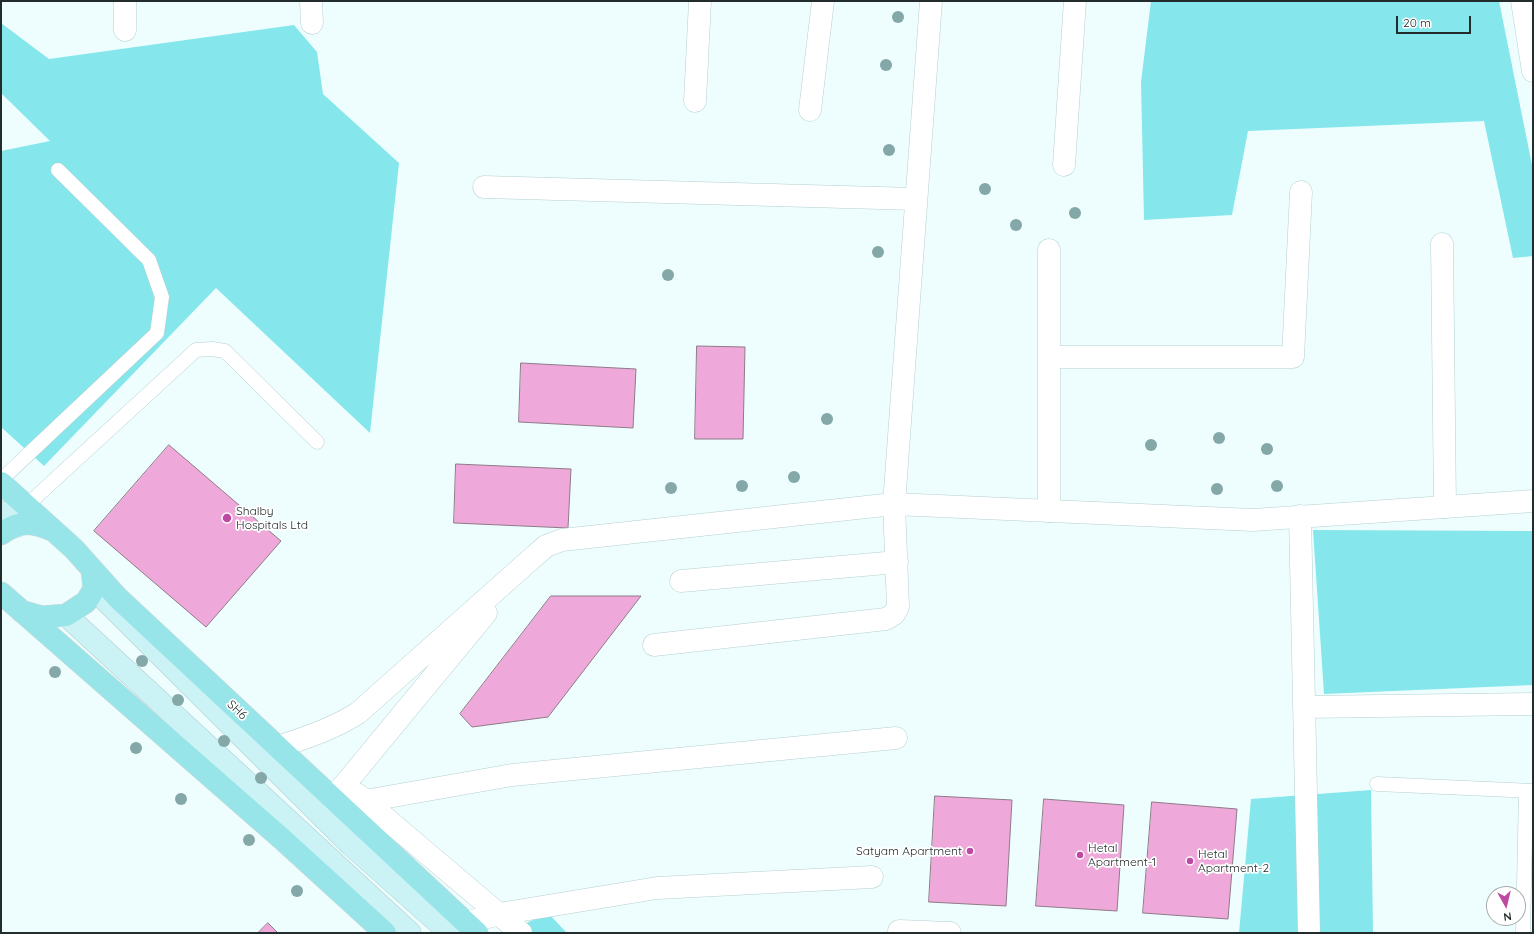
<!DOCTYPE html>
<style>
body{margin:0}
#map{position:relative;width:1534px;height:934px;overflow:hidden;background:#eefeff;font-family:Quicksand,sans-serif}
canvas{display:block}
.frame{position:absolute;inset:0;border:2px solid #222c2c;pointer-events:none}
.north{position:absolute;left:1486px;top:886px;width:40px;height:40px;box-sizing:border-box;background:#fff;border:1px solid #a7abab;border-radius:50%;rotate:172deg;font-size:11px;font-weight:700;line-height:16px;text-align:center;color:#222c2c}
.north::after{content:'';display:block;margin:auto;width:14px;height:18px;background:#bd49a1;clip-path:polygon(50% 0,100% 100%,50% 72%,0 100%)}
.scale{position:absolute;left:1396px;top:16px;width:75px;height:18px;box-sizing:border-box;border:2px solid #222c2c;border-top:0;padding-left:5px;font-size:12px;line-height:14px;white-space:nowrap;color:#222c2c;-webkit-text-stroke:3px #fff;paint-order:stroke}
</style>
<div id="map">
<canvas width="1534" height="934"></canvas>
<div class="frame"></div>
<div class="north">N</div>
<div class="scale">20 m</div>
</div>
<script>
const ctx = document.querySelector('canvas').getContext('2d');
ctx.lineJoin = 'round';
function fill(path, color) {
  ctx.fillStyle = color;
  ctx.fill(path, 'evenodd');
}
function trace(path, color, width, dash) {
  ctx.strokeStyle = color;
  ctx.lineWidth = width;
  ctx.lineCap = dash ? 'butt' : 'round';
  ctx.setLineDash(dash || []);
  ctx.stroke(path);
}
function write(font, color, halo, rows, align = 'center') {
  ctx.font = font + ' Quicksand,sans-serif';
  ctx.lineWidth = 3.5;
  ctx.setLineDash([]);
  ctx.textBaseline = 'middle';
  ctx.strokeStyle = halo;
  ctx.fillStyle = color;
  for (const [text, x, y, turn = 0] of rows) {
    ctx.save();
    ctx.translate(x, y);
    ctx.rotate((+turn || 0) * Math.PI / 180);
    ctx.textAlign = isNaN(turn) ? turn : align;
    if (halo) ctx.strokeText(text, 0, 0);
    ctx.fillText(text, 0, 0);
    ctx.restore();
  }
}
fill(new Path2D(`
 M1151 1H1499L1533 170V256L1513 258 1484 121 1248 131 1232 215 1144 220 1141 82Z
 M1 23 49 59 294 25 317 52 323 94 399 163 370 433 216 288 44 466 1 427V151L50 141 1 93Z
 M1313 530 1533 531V685L1324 694Z
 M1371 790 1373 933H1239L1251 799Z
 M548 913 567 933H532L522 925Z`), '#85e7ec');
const building = new Path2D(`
 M697 346 745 347 743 439H695Z
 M521 363 636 369 633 428 519 422Z
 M169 445 281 541 206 627 94 531Z
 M456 464 571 469 568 528 454 523Z
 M551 596H641L548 717 472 727 460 714Z
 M935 796 1012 800 1006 906 929 902Z
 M1044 799 1124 805 1117 911 1036 906Z
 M1152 802 1237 809 1228 919 1143 913Z
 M268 923 278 933H258Z`);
fill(building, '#efa8da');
trace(building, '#8d7b87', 1);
const service = new Path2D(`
 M1 480 157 333 162 297 149 260 58 170
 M26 506 196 350 212 349 225 351 317 442
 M1377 784 1533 791
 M1523 933 1526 791`);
const minor = new Path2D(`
 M125 1V30
 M311 1 312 23
 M695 101 700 1
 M810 110 823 1
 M1064 165 1075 1
 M484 187 916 199
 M1442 244 1445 507
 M1049 357H1293L1301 192
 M1049 511V250
 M1300 516 1309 933
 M681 581 897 562
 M654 645 886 619 894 614 898 607 894 504 931 1
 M1304 707 1533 704
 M357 794 521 933
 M365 801 512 775 896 738
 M465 923 499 914 657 888 872 877
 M899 931 950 933`);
const tertiary = new Path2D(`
 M1522 1 1533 71
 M278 747C305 738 333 729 358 713L530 560 546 546 562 540 894 504 1253 520 1533 501
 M332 798 345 784 486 613`);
const secondary = new Path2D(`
 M1 512 17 526
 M94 589 351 845 450 933
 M66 615 410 933`);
const primary = new Path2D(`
 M1 483 74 549 117 597 477 933
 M1 534C20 520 32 522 52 530
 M1 593 282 839 385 933
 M21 611 42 617 66 615 86 602 94 589 92 570`);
trace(service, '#b5cfd0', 15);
trace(minor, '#b5cfd0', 23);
trace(tertiary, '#b5cfd0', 23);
trace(secondary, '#b5cfd0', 23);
trace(primary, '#d7d9d9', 23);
trace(service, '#fff', 14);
trace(minor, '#fff', 22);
trace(tertiary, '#fff', 22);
trace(secondary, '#cbf2f4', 22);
trace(primary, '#97e5e9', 22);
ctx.fillStyle = '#84a7a8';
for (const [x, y] of [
 [898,17],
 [886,65],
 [889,150],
 [985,189],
 [1075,213],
 [1016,225],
 [878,252],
 [668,275],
 [827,419],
 [1219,438],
 [1151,445],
 [1267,449],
 [794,477],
 [742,486],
 [1277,486],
 [671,488],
 [1217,489],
 [142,661],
 [55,672],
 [178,700],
 [224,741],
 [136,748],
 [261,778],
 [181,799],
 [249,840],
 [297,891]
]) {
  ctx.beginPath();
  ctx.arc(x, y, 6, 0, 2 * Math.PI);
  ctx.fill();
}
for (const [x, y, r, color] of [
 [227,518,5,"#bd49a1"],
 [970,851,4,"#bd49a1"],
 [1080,855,4,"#bd49a1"],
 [1190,861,4,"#bd49a1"]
]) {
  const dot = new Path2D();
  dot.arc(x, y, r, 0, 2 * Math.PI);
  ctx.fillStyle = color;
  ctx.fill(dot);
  trace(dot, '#fff', 1.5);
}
write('12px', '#222c2c', '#fff', [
 ["Shalby",236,511],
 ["Hospitals Ltd",236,525],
 ["Hetal",1088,848],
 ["Apartment-1",1088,862],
 ["Satyam Apartment",962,851,"right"],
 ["Hetal",1198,854],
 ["Apartment-2",1198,868]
], 'left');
write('12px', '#222c2c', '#fff', [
 ["SH6",237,710,43]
]);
</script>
